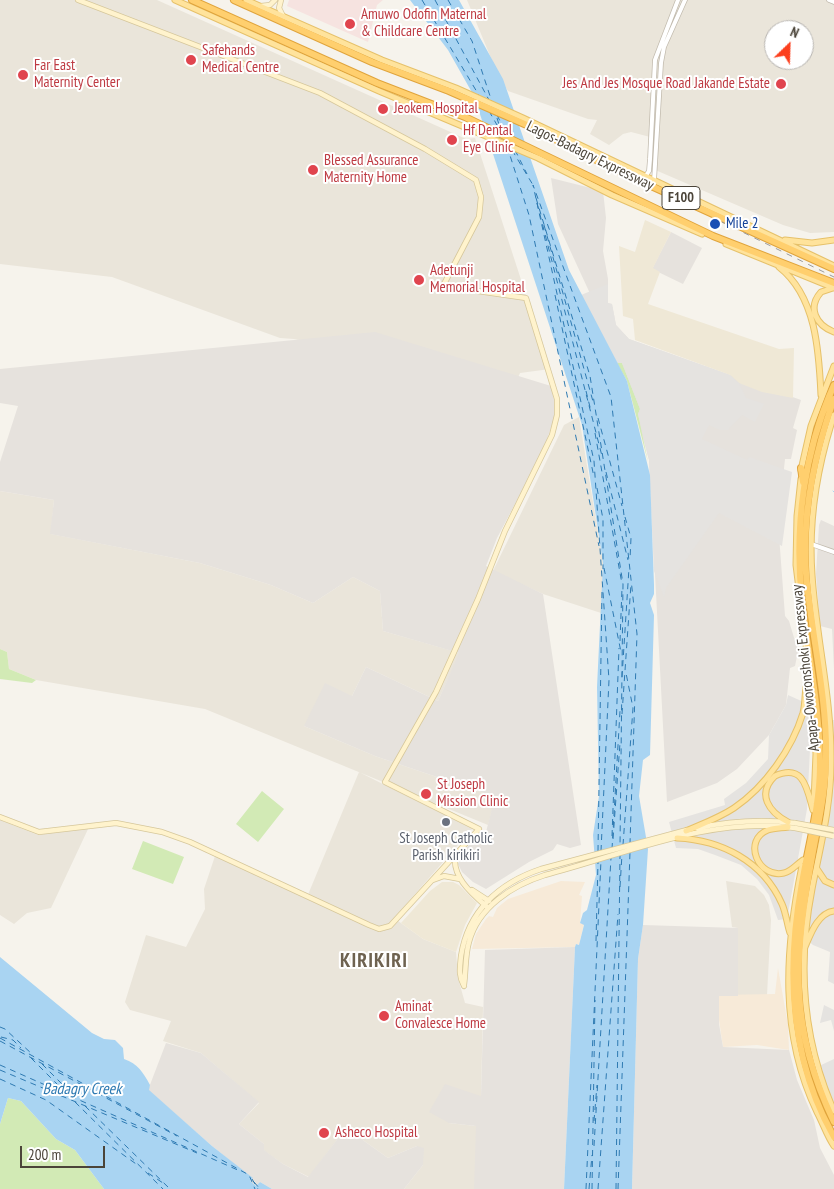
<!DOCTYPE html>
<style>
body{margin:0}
#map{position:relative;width:834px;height:1189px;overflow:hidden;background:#f6f3ec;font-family:"PT Sans Narrow",sans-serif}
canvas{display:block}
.north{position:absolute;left:764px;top:20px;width:50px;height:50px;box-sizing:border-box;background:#fff;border:1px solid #b7b4b0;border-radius:50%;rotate:24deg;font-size:14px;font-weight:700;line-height:20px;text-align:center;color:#4b4439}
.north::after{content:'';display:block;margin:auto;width:18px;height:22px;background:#fc3f1d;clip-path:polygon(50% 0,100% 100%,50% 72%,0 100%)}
.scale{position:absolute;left:20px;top:1146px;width:85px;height:22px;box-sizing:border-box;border:2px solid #4b4439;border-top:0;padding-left:6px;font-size:15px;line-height:18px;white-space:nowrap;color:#4b4439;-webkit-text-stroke:4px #fff;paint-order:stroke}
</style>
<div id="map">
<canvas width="834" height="1189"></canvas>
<div class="north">N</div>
<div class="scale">200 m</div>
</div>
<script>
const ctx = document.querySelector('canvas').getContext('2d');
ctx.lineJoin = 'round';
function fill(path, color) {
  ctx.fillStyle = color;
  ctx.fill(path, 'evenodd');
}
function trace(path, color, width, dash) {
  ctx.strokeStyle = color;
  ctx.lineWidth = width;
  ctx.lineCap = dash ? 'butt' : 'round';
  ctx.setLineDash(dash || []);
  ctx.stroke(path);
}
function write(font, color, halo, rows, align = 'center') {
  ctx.font = font + ' "PT Sans Narrow",sans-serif';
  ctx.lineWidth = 4;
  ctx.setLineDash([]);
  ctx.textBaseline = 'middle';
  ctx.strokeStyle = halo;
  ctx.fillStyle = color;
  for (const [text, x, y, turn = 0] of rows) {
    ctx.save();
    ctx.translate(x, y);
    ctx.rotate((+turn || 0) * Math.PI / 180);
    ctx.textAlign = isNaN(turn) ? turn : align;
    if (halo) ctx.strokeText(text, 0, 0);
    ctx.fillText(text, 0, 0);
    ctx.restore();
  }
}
fill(new Path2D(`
 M0 0H157L466 139 475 138 550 369 520 373 508 400 328 346 294 339 280 338 112 277 0 264Z
 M467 0H834V232L810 233 783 225 653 169 654 138 631 132 623 134 609 145 590 134 597 120 588 119 508 91 498 75ZM774 30H804V60H774Z
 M579 417 603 563 601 613 543 594 493 571 564 425Z
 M0 491 54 500 51 534 200 563 271 585 313 603 353 577 380 591 383 631 460 653 438 701 366 667 352 696 304 726 375 756 484 793 495 801 488 825 205 709 36 680 9 669 7 652 0 649Z
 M359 772 472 829 394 918 423 939 456 952 458 978 465 1003 483 1007 481 1096 449 1123 476 1126V1189H404L423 1165 417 1146 388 1158 346 1128 309 1177 283 1164 263 1150 264 1144 239 1124 259 1103 201 1053 163 1041 171 1021 130 1010 125 1002 146 935 186 947 205 909 204 889 215 856 307 897Z
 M0 820 38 835 89 827 51 908 27 913 14 924 0 915Z
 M726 881 755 886 764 895 769 905 771 920 767 995 738 996V928L732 927Z`), '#eae5da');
fill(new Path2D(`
 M561 881 585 882 579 895 582 896 580 923 584 924 579 945 576 944 575 947 472 949 476 934 486 919 489 916 493 917 497 908 508 899Z
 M778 968 788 1025 789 1050 757 1045 723 1047 718 1013 719 995 775 994Z`), '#f7ead8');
fill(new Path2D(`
 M551 178 603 191 606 218 603 251 608 279V303L612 304 616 325 629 339 801 400 793 428 797 430 791 459H785L780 507 779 535 785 616 789 621 798 651 795 666 790 668 786 705 769 735 737 769 717 783 667 802 649 460 622 363 558 224Z
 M671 232 702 248 683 284 652 269Z
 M375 332 551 386 554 400 555 416 543 451 497 538 486 566 543 594 581 845 570 848 557 844 553 850 529 862 486 889 473 882 462 872 458 864 463 850 486 832 494 801 484 793 375 756 304 726 325 683 352 696 366 667 438 701 459 653 383 631 380 591 353 577 313 603 271 585 200 563 50 534 54 500 0 491V462L18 406 0 403V369Z
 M821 520 834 526V669L832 629 820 626 816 574 819 525Z
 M643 925 738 928V996H719V1024L723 1047 789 1050 797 1080 814 1120 820 1148 834 1175V1189H632L638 959Z
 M575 947 564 1189H474L476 1126 449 1123 429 1112 445 1084 481 1096 485 950Z
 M166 1043 201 1053 259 1102 239 1124 264 1144V1150L283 1164 308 1177 346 1128 388 1158 417 1146 424 1148 423 1165 404 1189H272L260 1182 256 1186 250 1181 252 1178 212 1146 148 1090Z`), '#e6e2dd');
fill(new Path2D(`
 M645 220 671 232 653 268 660 272 648 304 779 349 794 348 793 398 762 392 739 383 730 375 635 340 633 319 623 316 619 246 635 252Z
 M442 882H453L459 885 477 903 465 925 456 952 423 939 401 923 430 891Z`), '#efe8d6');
fill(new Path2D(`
 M289 0H383L377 5 368 42 287 6Z`), '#f6e3e0');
fill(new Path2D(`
 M617 363H622L640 409 638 414 648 462 627 381Z
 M0 649 7 652 9 669 36 680 32 683 0 679Z
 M262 791 284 809 258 842 236 824Z
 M143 841 184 857 173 884 132 869Z
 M8 1098 21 1101 56 1139 75 1150 104 1189H0V1124Z`), '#d2eab5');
fill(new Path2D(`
 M608 284V303L612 304 616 325 629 339 730 375 739 383 746 398 764 404 755 422 742 415 728 430H720L709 425 702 439 747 460 749 457 792 472 782 546 719 513 666 588 664 597 654 571 649 460 638 414 640 409 622 363H617L581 295Z
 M788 695 808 704 810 749 807 809 787 919 778 920 769 895 757 879 741 865 715 855 698 849 676 848 669 822 725 805 724 799 746 783 768 759 769 735 786 705Z
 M830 720H834V984L828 981 830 952 813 945 806 939 827 815Z
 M824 1005 834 1010V1031L831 1020 820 1023Z
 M834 1059V1104L833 1105 819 1066Z`), '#e5e3e0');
fill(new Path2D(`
 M410 0H459L503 79 569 270 627 381 650 475 654 585V594L650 603 654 615 650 755 643 760 639 796 648 849 643 925 638 959 632 1189H564L575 947 576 944 579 945 584 925 580 923 583 913 587 910 596 875 593 835 599 796 597 687 603 563 582 425 474 96 448 50Z
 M0 957 92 1033 104 1039 115 1040 123 1048 124 1059C138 1064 143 1072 150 1085L149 1090 212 1146 253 1178 250 1181 256 1186 260 1182 272 1189H104L75 1150 56 1139 21 1101 8 1098 0 1124Z`), '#a9d4f2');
trace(new Path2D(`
 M833 491 834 492`), '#a9d4f2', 1);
trace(new Path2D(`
 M422 0 480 97
 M435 0 489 100
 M448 0 472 41 492 102
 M489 111 501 132
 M497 115 506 133
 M497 118 501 131
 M507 146 529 215 599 546
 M512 150 533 185
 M515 150 527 174
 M536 198 590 376 623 584 620 846
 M537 203 602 456
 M544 225 594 405
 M555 295 594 477
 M586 391 591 411
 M598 418 622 506
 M595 433 622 584
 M606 472 628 560
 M597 488 603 519V569
 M625 517 631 538 630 559
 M604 568 621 652
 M620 641 622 588
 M622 677 629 568
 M622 714 631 584
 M612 836 619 648
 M613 839 620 743
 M623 845 633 708 626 673
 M612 849 620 711
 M598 851 602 590
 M601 851 609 680 594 461 533 185 611 397 637 634 630 843
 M620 887 622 854
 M596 941 598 862
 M0 1027 5 1029 32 1054
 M1 1037 13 1040 21 1048
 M0 1038 249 1175 255 1189
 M0 1041 177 1136
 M31 1058 67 1094
 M42 1064 76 1098
 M0 1065 240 1171
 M0 1070 197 1153
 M0 1079 46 1100 139 1166
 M75 1102 163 1189
 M85 1106 170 1189
 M594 1121 597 1085
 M594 1146 611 858
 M148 1173 163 1183
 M252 1179 258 1189
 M254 1182 260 1189
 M586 1189 601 860
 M589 1189 592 1155
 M592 1189 595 1000
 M598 1189 618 914
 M616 1189 620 855
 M618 1189 630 852`), '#2e7ab2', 1, [6, 5]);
const tertiary = new Path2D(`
 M829 0 834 2
 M645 177 649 171 650 159 655 60 678 0
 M654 181 661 63 664 47 685 0
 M811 544 834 552`);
const secondary = new Path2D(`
 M281 0 279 8 283 16
 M261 6 270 5 275 0
 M0 817 39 832 116 823 162 832 190 842 369 925 379 929 390 926 479 829 385 782 436 692 478 599 505 531 552 435 557 415V399L526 298 450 287 444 284 479 217 481 197 476 180 425 149 320 93 78 0
 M697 828C730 821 762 819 795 823
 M456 853C450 875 471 893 486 906
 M433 880 444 876 460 879
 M472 890 489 901
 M464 985C466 971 465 956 469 942 478 907 513 885 545 875 626 854 710 816 795 828
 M464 986C458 975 460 967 461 956 468 911 499 883 541 869L687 830`);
const primary = new Path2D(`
 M175 0 379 91 538 158 612 195 702 234
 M246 0 382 60 456 88 523 118 834 266
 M785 240 812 243 834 240
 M726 244 834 288
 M779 267C816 296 819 351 821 395
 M833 288 821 292C807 308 816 325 834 332
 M834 415C817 467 808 520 812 575 816 638 832 699 831 763 831 806 820 848 812 889 797 966 802 1039 834 1111
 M801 470 811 426 834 366
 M801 479 797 516 796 565 813 701
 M814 710 816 754 814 801
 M788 822C769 812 756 794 775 776 804 763 807 789 813 810
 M788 827C782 828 774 828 768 830 742 840 758 879 784 873 791 872 797 864 803 860
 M686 831C702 824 719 818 734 808 765 787 792 749 803 713 806 702 804 690 808 679
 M677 838C721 840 763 861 782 904 786 913 787 924 790 933
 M802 866C785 949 779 1033 817 1112 823 1123 827 1136 834 1146
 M817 869 825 881 834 885
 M805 947C811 933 818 913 834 911`);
const motorway = new Path2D(`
 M192 0 377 83 465 117 713 236 834 283
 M234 0 372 62 449 91 529 126 616 170 834 269
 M834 385C804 451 794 527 802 600 808 655 820 709 820 765 820 805 809 843 802 883 786 970 789 1058 834 1137
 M834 399C814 455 802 513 806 573 811 634 827 695 826 756 826 791 818 823 812 857 794 957 788 1027 834 1122
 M801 468 803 482`);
trace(tertiary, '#c2bbae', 5.5);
trace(secondary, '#d6c79b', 6);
trace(primary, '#e6c16a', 7);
trace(motorway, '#e0a43c', 8);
trace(tertiary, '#fff', 4);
trace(secondary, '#fff3cd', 4.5);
trace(primary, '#ffe39c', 5);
trace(motorway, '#ffcf6e', 6);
trace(new Path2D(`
 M722 222 834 277`), '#9a9a9a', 1, [6, 6]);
const secondaryBridge = new Path2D(`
 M795 823 834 830
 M795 828 833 836`);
trace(secondaryBridge, '#d6c79b', 6, []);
trace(secondaryBridge, '#fff3cd', 4.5);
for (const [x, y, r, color] of [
 [350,24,6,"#e0444e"],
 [191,60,6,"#e0444e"],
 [23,75,6,"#e0444e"],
 [781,84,6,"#e0444e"],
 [383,109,6,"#e0444e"],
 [452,140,6,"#e0444e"],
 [313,170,6,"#e0444e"],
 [715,224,6,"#1a4fb4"],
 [419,280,6,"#e0444e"],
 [426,794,6,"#e0444e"],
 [446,822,5,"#6b7280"],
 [384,1016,6,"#e0444e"],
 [324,1133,6,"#e0444e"]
]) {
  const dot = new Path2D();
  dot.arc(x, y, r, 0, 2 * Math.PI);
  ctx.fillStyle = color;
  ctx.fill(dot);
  trace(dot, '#fff', 2);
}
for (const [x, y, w] of [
 [681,198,38]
]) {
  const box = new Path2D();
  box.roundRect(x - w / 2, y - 11.5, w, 23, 4);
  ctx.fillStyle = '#fff';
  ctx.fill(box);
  trace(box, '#4b4439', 1);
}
write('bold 14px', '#4b4439', null, [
 ["F100",681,198]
]);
write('15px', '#be3a42', '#fff', [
 ["Amuwo Odofin Maternal",361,15],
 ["& Childcare Centre",361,32],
 ["Safehands",202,51],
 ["Medical Centre",202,68],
 ["Far East",34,66],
 ["Maternity Center",34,83],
 ["Jes And Jes Mosque Road Jakande Estate",770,84,"right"],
 ["Jeokem Hospital",394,109],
 ["Hf Dental",463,131],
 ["Eye Clinic",463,148],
 ["Blessed Assurance",324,161],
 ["Maternity Home",324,178],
 ["Adetunji",430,271],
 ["Memorial Hospital",430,288],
 ["St Joseph",437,785],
 ["Mission Clinic",437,802],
 ["Aminat",395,1007],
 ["Convalesce Home",395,1024],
 ["Asheco Hospital",335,1133]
], 'left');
write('15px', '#4b4439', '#fff', [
 ["Lagos-Badagry Expressway",590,156,26],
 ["Apapa-Oworonshoki Expressway",806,668,-96]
]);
write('15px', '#164399', '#fff', [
 ["Mile 2",726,224]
], 'left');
write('15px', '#5b616d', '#fff', [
 ["St Joseph Catholic",446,839],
 ["Parish kirikiri",446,856]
]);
write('italic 16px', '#2e7ab2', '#fff', [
 ["Badagry Creek",82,1089]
]);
ctx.letterSpacing = '1px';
write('bold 20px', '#6e6250', '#fff', [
 ["KIRIKIRI",374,961]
]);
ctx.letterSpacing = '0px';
</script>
